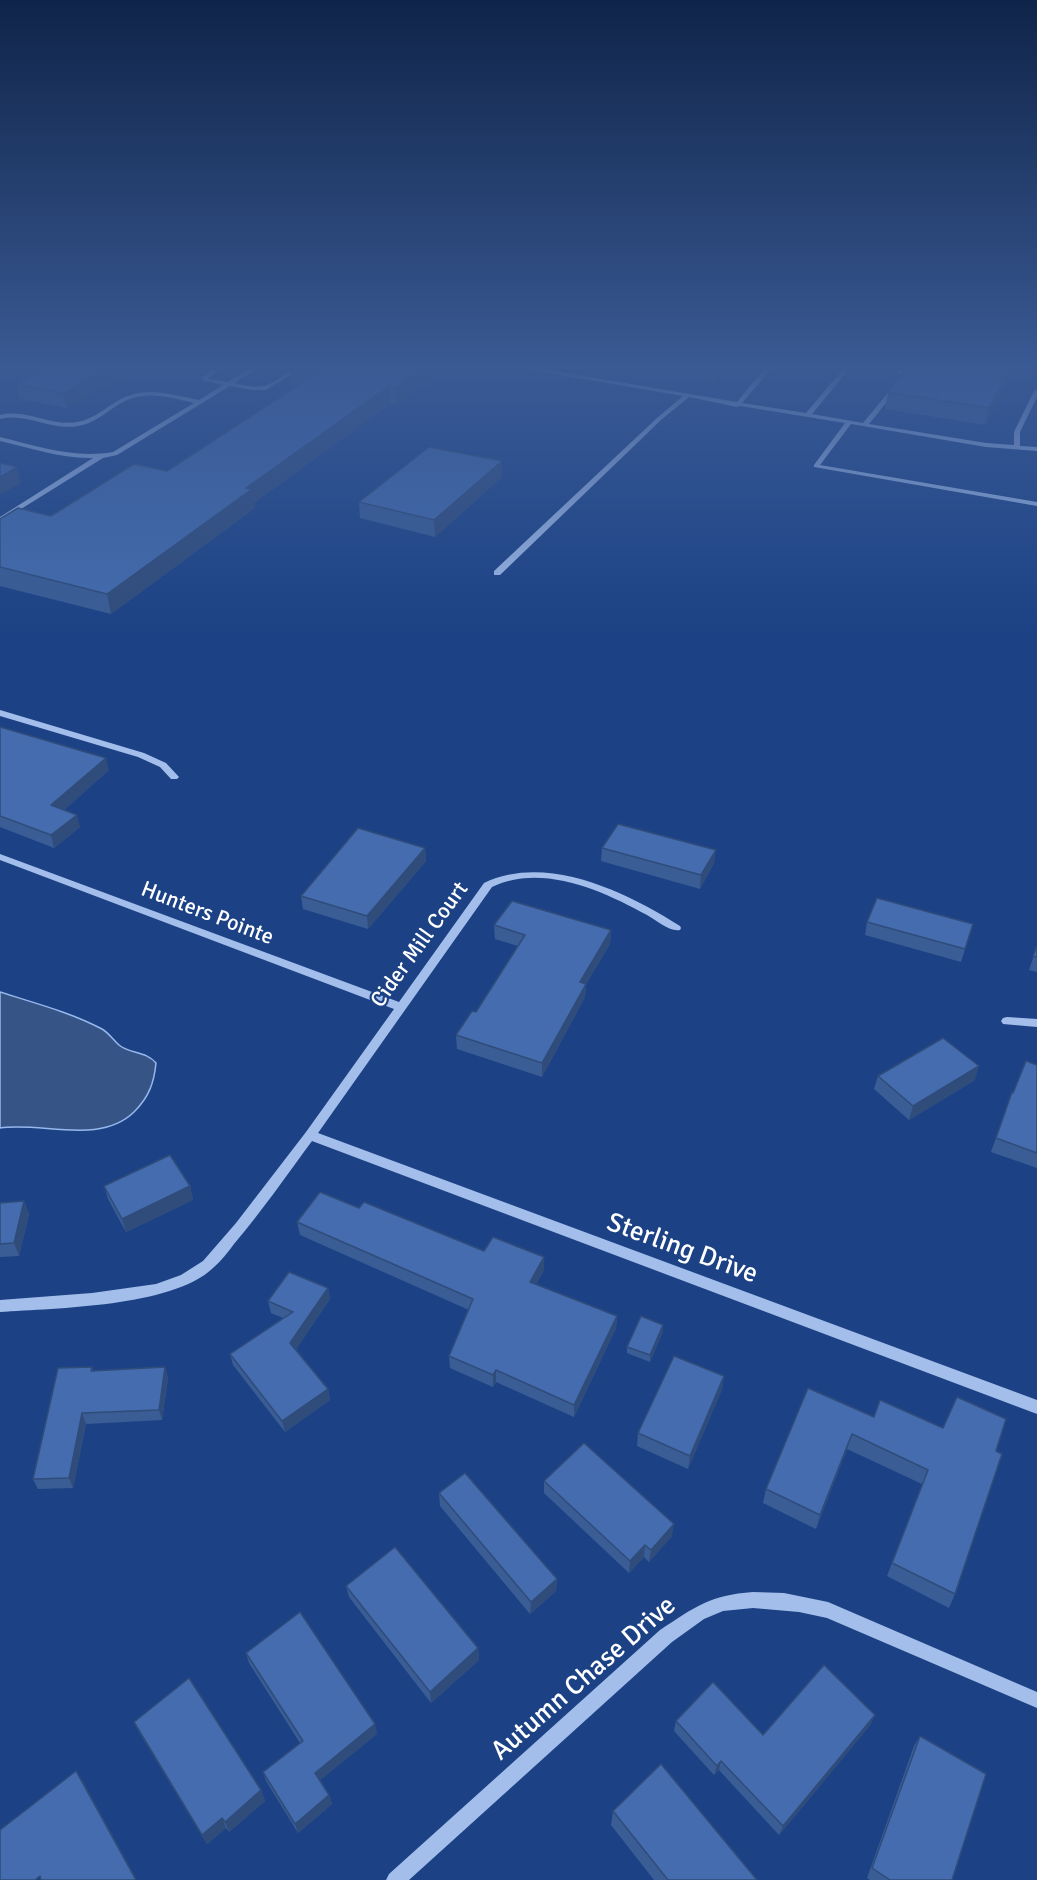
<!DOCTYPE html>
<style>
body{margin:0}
canvas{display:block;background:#1c4285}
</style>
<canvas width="1037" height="1880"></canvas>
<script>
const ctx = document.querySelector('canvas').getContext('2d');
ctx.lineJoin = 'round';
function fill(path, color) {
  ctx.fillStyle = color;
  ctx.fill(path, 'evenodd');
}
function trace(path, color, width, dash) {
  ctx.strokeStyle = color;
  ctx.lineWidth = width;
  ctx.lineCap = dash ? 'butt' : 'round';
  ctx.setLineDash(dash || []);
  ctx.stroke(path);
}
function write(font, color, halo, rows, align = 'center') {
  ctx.font = font + ' Signika,sans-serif';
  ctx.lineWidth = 4.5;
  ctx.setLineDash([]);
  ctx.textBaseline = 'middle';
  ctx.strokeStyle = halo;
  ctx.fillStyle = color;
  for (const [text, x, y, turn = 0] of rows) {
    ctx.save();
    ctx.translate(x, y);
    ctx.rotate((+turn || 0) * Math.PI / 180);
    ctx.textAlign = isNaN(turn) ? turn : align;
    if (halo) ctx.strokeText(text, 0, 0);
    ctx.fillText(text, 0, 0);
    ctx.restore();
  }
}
const water = new Path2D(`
 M0 992C34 1003 70 1012 102 1029 109 1033 113 1040 119 1045 130 1054 146 1051 156 1063 154 1083 149 1097 134 1112 100 1145 43 1122 0 1128Z`);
fill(water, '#375486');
trace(water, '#96b8ed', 1.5);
fill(new Path2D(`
 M213 368H220L208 379 228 382 250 368H258L234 383C243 385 254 388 263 386 277 384 286 368 302 368L266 390H252L230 386 117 455 103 458 0 522V517L93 458C62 459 31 448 0 441V437C37 446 74 459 113 452L194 403C166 397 144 389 118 405 105 413 93 424 78 426 51 431 27 412 0 419V415C27 408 51 427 77 422 91 420 103 410 114 403 143 384 168 394 199 400L223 385 202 380 203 377Z
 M520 368H536L737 402 765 368H772L742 403 806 413 844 368H850L812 414 863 423 901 377 895 368H901L907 377 869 424 986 443 1014 445V432L1034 391 1037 389V397L1020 432V446L1037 447V451L986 447 851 424 820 465 1037 502V506L814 467V465L845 423 740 406 737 407 689 397 661 420 500 575H494V571L657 418 683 396Z
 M0 710 144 753 166 763 179 777 177 779H171L160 767 138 757 0 716Z
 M0 854 399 1002 484 883C547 853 626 892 680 926L681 928 680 930C669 932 656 920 647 915 602 890 541 863 492 887L318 1133 1037 1400V1414L312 1141C287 1175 262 1211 234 1244 228 1252 221 1261 213 1268 172 1307 56 1308 0 1312V1300L92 1293 156 1284 181 1275 203 1261 236 1223 306 1132 394 1009 0 860Z
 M1007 1017 1037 1019V1027L1003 1024 1001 1021 1003 1018Z
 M753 1592 784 1593 828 1602 1037 1692V1708L827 1618 799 1612 753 1608 723 1611 704 1619 672 1642 409 1880H386L389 1874 660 1630C695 1607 710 1595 753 1592Z`), '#a3beeb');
fill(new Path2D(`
 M139 368 67 408 20 399 17 384Z
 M184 368H202L197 371Z
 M290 368H431L432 380 396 405 390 404 254 503 255 508 111 614 0 586V519L51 516 167 471 297 386 292 385Z
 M639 368H726L715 381Z
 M906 368H1016L985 425 885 409 888 392Z
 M502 477 435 537 360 518 359 502Z
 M0 727 109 770 64 810 80 827 54 848 0 827Z
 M425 848 426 861 368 929 303 909 301 896Z
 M602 848 714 863 700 889 601 861Z
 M867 922 973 924 961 962 865 935Z
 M494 925 611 930 610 944 586 984 585 997 542 1077 457 1049 456 1035 476 1012 518 946 495 939Z
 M1037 946V972L1029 970Z
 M1037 1065V1168L991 1152 1012 1092 1013 1093Z
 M878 1076 975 1080 909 1120 874 1089Z
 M104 1186H190L193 1200 126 1232 108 1199Z
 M24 1201 29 1214 19 1256 0 1257V1203Z
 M359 1208 484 1251 544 1270 536 1284 617 1316 616 1328 574 1417 496 1382 493 1387 450 1368 449 1356 469 1310 300 1235 297 1222Z
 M328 1288 330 1299 296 1349 328 1389 330 1400 285 1432 233 1365 230 1354 283 1318 271 1313 268 1301Z
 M663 1325V1331L650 1362 627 1353V1347Z
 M92 1367 93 1371 165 1367 168 1378 162 1420 86 1424 73 1488 38 1489 33 1479Z
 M724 1376 722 1389 688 1469 637 1446 638 1433Z
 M874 1417 996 1451 955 1594 949 1608 887 1576 922 1484 847 1449 816 1529 763 1503 766 1489Z
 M544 1481 672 1536 649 1562 644 1557 629 1573 544 1493Z
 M439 1493 557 1579 556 1591 530 1614 440 1506Z
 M346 1586 478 1648 479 1660 431 1703 349 1597Z
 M246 1653 377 1734 320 1780 329 1795 332 1804 298 1833 266 1781 263 1772 300 1743 249 1663Z
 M676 1721 763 1735 871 1724 779 1835 719 1770 714 1775 674 1731Z
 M134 1722 261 1790 265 1801 229 1832 226 1828 207 1844 139 1732Z
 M920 1736 952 1880H870L867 1878 914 1746Z
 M613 1811 757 1880H654L611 1825Z`), '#3a5d96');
fill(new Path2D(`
 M109 368H139L67 408 64 393Z
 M423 368H431L432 380 396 405 395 388Z
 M716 368H726L715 381Z
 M1010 368H1016L985 425 989 408Z
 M389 386 390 404 254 503 255 508 111 614 107 594 246 488Z
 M502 461V477L435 537 434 520Z
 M17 467 21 483 0 495V477Z
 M106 758 109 770 55 818 51 805Z
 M77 815 80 827 54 848 51 835Z
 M425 848 426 861 368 929 367 916Z
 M716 850 714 863 700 889 701 875Z
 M611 930 610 944 586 984 585 997 542 1077V1063L580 982Z
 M979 1066 975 1080 909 1120 913 1106Z
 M190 1186 193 1200 126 1232 122 1219Z
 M24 1201 29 1214 19 1256 14 1243Z
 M544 1257V1270L530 1294V1282Z
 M328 1288 330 1299 293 1354 290 1343Z
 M617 1316 616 1328 574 1417V1405Z
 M663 1325V1331L650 1362V1355Z
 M165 1367 168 1378 162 1420 159 1410Z
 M496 1370V1382L493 1387V1375Z
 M724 1376 722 1389 688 1469 690 1456Z
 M328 1389 330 1400 285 1432 282 1421Z
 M82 1413 86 1424 73 1488 69 1478Z
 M852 1434 847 1449 816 1529 820 1515Z
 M674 1524 672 1536 649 1562 651 1550Z
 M645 1545 644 1557 629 1573 630 1561Z
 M557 1579 556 1591 530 1614 531 1602Z
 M478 1648 479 1660 431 1703 430 1692Z
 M875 1715 871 1724 779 1835 783 1826Z
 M375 1724 377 1734 318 1782 315 1773Z
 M721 1761 719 1770 714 1775 717 1766Z
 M76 1771 84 1783 137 1880H136Z
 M261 1790 265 1801 229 1832 225 1822Z
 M329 1795 332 1804 298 1833 295 1824Z
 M222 1818 226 1828 207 1844 202 1835Z`), '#304c7a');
const building = new Path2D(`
 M47 368H109L64 393 17 384Z
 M292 368H423L395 388 389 386 246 488 252 489 107 594 0 567V519L18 508 51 516 134 464 167 471 317 373Z
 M906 368H1010L989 408 888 392Z
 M429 447 502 461 434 520 359 502Z
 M0 463 17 467 0 477Z
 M0 727 106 758 51 805 77 815 51 835 0 816Z
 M618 824 716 850 701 875 602 848Z
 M358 828 425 848 367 916 301 896Z
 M877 898 973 924 965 949 867 922Z
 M512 901 611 930 580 982 586 984 542 1063 456 1035 472 1011 476 1012 525 935 494 925Z
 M1037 946V957L1033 956Z
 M943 1038 979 1066 913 1106 878 1076Z
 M1026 1061 1037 1065V1153L996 1138 1012 1092 1013 1093Z
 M170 1155 190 1186 122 1219 104 1186Z
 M320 1192 359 1208 364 1202 484 1251 493 1237 544 1257 530 1282 617 1316 574 1405 496 1370 493 1375 449 1356 473 1299 297 1222Z
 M24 1201 14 1243 0 1244V1203Z
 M289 1272 328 1288 290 1343 328 1389 282 1421 230 1354 293 1312 268 1301Z
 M641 1316 663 1325 650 1355 627 1347Z
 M674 1356 724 1376 690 1456 638 1433Z
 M92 1367 91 1371 165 1367 159 1410 82 1413 69 1478 33 1479 58 1368Z
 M808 1388 874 1417 880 1400 943 1428 957 1397 1006 1419 996 1451 1002 1454 955 1594 892 1563 928 1470 852 1434 820 1515 766 1489Z
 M584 1443 674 1524 651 1550 645 1545 630 1561 544 1481Z
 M465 1473 557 1579 531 1602 439 1493Z
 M395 1547 478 1648 430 1692 346 1586Z
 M300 1612 375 1724 315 1773 329 1795 295 1824 263 1772 303 1741 246 1653Z
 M824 1665 875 1715 783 1826 721 1761 717 1766 676 1721 713 1682 763 1735Z
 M189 1678 261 1790 225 1822 222 1818 202 1835 134 1722Z
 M920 1736 986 1774 952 1880H890L872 1868Z
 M661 1764 757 1880H668L613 1811Z
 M76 1771 136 1880H41L40 1876 35 1880H0V1830Z`);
fill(building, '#446cae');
trace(building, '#304c7a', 1.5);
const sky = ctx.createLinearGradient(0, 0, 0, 632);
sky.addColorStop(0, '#0f2449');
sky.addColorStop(0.58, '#3a5a94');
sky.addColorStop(1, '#3a5a9400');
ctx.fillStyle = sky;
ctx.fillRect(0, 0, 1037, 632);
write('22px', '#fff', '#1c4285', [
 ["Hunters Pointe",207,914,21],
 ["Cider Mill Court",420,945,-54]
]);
write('27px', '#fff', '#1c4285', [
 ["Sterling Drive",682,1249,20],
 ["Autumn Chase Drive",584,1679,-41]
]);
</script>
